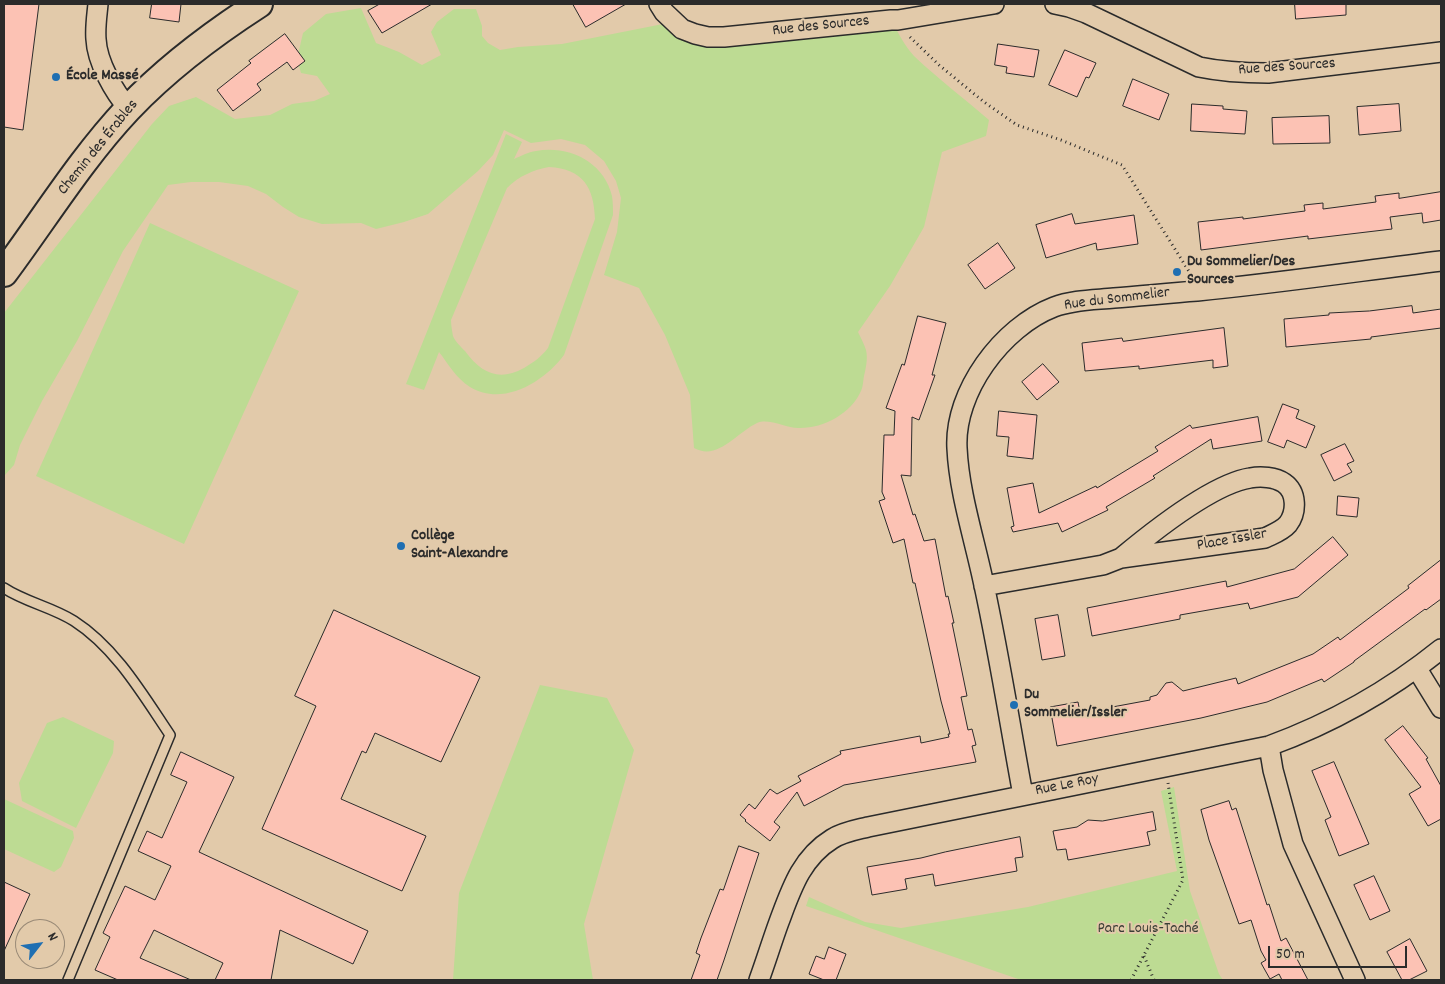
<!DOCTYPE html>
<meta charset="utf-8">
<style>
body{margin:0}
#map{position:relative;width:1445px;height:984px;overflow:hidden;background:#e2caaa;font-family:Dekko,sans-serif}
canvas{display:block}
.frame{position:absolute;inset:0;border:5px solid #2b2b2b;pointer-events:none}
.north{position:absolute;left:15px;top:919px;width:50px;height:50px;box-sizing:border-box;background:#e2caaa;border:1px solid #998a77;border-radius:50%;rotate:60deg;font-size:14px;font-weight:700;line-height:20px;text-align:center;color:#2b2b2b}
.north::after{content:'';display:block;margin:auto;width:18px;height:22px;background:#1f6fb2;clip-path:polygon(50% 0,100% 100%,50% 72%,0 100%)}
.scale{position:absolute;left:1268px;top:946px;width:139px;height:22px;box-sizing:border-box;border:2px solid #2b2b2b;border-top:0;padding-left:6px;font-size:15px;line-height:18px;white-space:nowrap;color:#2b2b2b;-webkit-text-stroke:4px #e2caaa;paint-order:stroke}
</style>
<div id="map">
<canvas width="1445" height="984"></canvas>
<div class="frame"></div>
<div class="north">N</div>
<div class="scale">50 m</div>
</div>
<script>
const ctx = document.querySelector('canvas').getContext('2d');
ctx.lineJoin = 'round';
function fill(path, color) {
  ctx.fillStyle = color;
  ctx.fill(path, 'evenodd');
}
function trace(path, color, width, dash) {
  ctx.strokeStyle = color;
  ctx.lineWidth = width;
  ctx.lineCap = dash ? 'butt' : 'round';
  ctx.setLineDash(dash || []);
  ctx.stroke(path);
}
function write(font, color, halo, rows, align = 'center') {
  ctx.font = font + ' Dekko,sans-serif';
  ctx.lineWidth = 4;
  ctx.setLineDash([]);
  ctx.textBaseline = 'middle';
  ctx.strokeStyle = halo;
  ctx.fillStyle = color;
  for (const [text, x, y, turn = 0] of rows) {
    ctx.save();
    ctx.translate(x, y);
    ctx.rotate((+turn || 0) * Math.PI / 180);
    ctx.textAlign = isNaN(turn) ? turn : align;
    if (halo) ctx.strokeText(text, 0, 0);
    ctx.fillText(text, 0, 0);
    ctx.restore();
  }
}
fill(new Path2D(`
 M361 8 376 43 399 52 422 65 441 55 431 32 437 22 454 9H476L482 26V36L488 43 500 50 518 47 562 44 673 22 695 34 891 20C898 32 904 45 914 56 938 79 964 98 989 120L986 136 942 152 924 227 890 286 858 332C861 338 864 344 866 350 868 358 866 368 864 376 863 381 863 387 861 391 851 414 822 429 798 428 786 428 769 418 757 423 736 433 718 461 694 448L690 395 665 335 639 288 604 275 617 232 621 198 616 181 604 161 585 145 561 139 531 143 504 130 493 155 478 171 428 214 404 222 376 229 361 223 322 224 299 217 283 207 266 194 248 186 219 182H191L168 185 123 251 77 341 42 401 20 445 14 465 4 476V313L152 124 169 106 196 97 235 119 270 115 292 104 314 101 330 94 317 76 301 73 297 59 303 33 326 14Z
 M506 134 522 142 514 159C521 156 528 152 536 151 569 145 604 162 612 196 613 202 613 209 613 215L564 355C544 382 503 407 470 387 456 378 449 365 439 352L424 390 406 384ZM549 167C583 169 594 187 595 219L548 348C541 357 534 362 524 368 499 382 481 373 465 351 461 347 455 341 453 336 452 331 451 325 451 320L507 188C519 176 533 170 549 167Z
 M150 223 299 291 184 544 36 476Z
 M540 685 607 698 634 750 584 924 593 980H453L459 893Z
 M63 717 114 741 113 753 76 828 22 801 19 783 47 723Z
 M1174 787 1190 891 1219 974 1223 980H1021L806 906 809 897 865 922 901 928 1028 907 1177 871 1161 791Z
 M4 799 73 831 74 838 61 867 54 872 4 849Z`), '#bddb93');
const building = new Path2D(`
 M4 4H39L23 130 4 127Z
 M152 4H181L179 22 150 18Z
 M380 4H432L382 33 368 11Z
 M573 4H626L586 27Z
 M1295 4H1346V15L1296 19Z
 M285 34 305 61 293 70 287 62 257 84 261 90 233 111 217 90 251 63 249 61Z
 M998 44 1039 50 1034 77 1006 73 1007 67 995 65Z
 M1065 50 1096 63 1089 78 1086 77 1077 97 1049 85Z
 M1133 79 1169 94 1159 120 1123 106Z
 M1192 104 1223 106V109L1247 111 1245 134 1191 131Z
 M1399 104 1401 131 1359 135 1357 107Z
 M1329 116 1330 143 1273 144 1272 118Z
 M1441 192V220L1423 223 1422 213 1390 217 1392 229 1308 239V236L1201 250 1198 222 1243 217V219L1305 211 1304 205 1323 203V209L1376 202 1375 196 1399 193V198Z
 M1072 214 1075 224 1134 215 1138 244 1097 250 1096 243 1046 258 1036 225Z
 M998 243 1015 268 985 289 968 265Z
 M1412 306 1413 313 1441 309V328L1371 337V339L1286 347 1284 319 1329 315V313L1369 311Z
 M918 316 946 323 932 375H935L919 420 912 417 911 476 901 475 913 515 915 514 924 541 935 539 946 597 948 596 954 623H952L967 696 961 697 968 730 972 729 976 745 972 746 976 762 844 785 804 806 797 792 774 822 780 827 770 841 745 821 746 820 740 815 749 804 755 809 770 789 777 794 801 781 798 776 841 754 840 751 920 736 921 743 949 737 948 734H950L941 701 915 583H913L904 539 893 543 879 501 885 499 882 492 884 435H894L895 411 886 408 902 364 904 365Z
 M1224 328 1228 366 1213 368V360L1139 369V366L1085 371 1082 343 1122 338 1123 341Z
 M1043 364 1059 382 1037 400 1022 382Z
 M1283 404 1299 410 1296 418 1315 426 1306 448 1287 440 1284 448 1268 442Z
 M999 411 1037 415 1033 459 1007 456 1009 437 997 436Z
 M1258 417 1262 441 1213 449 1211 439 1153 476 1155 478 1106 507 1108 510 1062 532 1058 523 1013 532 1011 527 1014 526 1007 488 1033 483 1039 513 1096 486 1097 488 1158 451 1155 447 1190 425 1192 428Z
 M1345 444 1354 461 1347 464 1352 472 1334 481 1321 455Z
 M1338 496 1359 498 1357 517 1337 515Z
 M1333 537 1348 555 1298 597 1250 609 1248 603 1180 615V619L1092 636 1087 608 1226 581 1227 587 1294 569Z
 M1441 560V599L1426 610 1425 609 1354 661V662L1324 682 1322 679 1267 702 1201 718 1057 746 1050 707 1078 702 1080 713 1150 700V697L1157 695 1166 683 1172 682 1183 691 1236 678 1238 684 1313 654 1338 637 1340 640 1409 588 1408 586Z
 M334 610 480 677 441 762 375 733 366 753 362 751 341 799 426 836 402 891 262 829 316 706 295 696Z
 M1058 615 1065 656 1042 660 1035 619Z
 M1403 726 1428 758 1426 759 1441 786V819L1428 826 1409 794 1421 787 1385 740Z
 M181 752 234 777 199 852 368 931 353 964 280 930 271 980H215L223 963 154 930 140 958 191 980H118L95 970 110 937 103 933 125 886 155 900 171 866 138 851 147 831 162 838 187 782 171 775Z
 M1334 762 1369 844 1339 856 1325 820 1331 817 1312 771Z
 M1229 801 1232 810 1236 808 1267 905 1269 904 1281 941 1286 938 1308 980H1282L1279 974 1270 979 1261 963 1266 960 1261 951 1251 920 1239 924 1209 840 1201 810Z
 M1153 812 1156 830 1147 832 1150 845 1068 860 1066 849 1057 850 1053 831 1077 827 1088 820 1102 821Z
 M1020 837 1023 857 1015 858 1017 871 935 886 933 874 905 879 907 889 872 895 867 867 921 858 945 852Z
 M739 846 759 853 724 960 717 980H691L700 955 696 953 701 938 720 889 723 890Z
 M1374 876 1390 911 1370 920 1354 885Z
 M4 882 30 894 4 951Z
 M1410 939 1427 971 1409 980H1402L1387 952Z
 M829 947 846 954 836 980H824L809 974 816 956 824 959Z`);
fill(building, '#fcc2b4');
trace(building, '#2b2b2b', 1);
const lane = new Path2D(`
 M4 588C25 602 52 607 74 621 116 648 143 695 170 735L68 980`);
const street = new Path2D(`
 M98 4C97 15 95 27 96 39 97 62 114 92 129 109
 M659 4 664 12 682 29 695 34 708 37H724L891 20H898L994 4
 M1055 4 1069 7 1086 13 1199 67C1223 72 1245 73 1268 73L1441 52
 M984 586 1103 565 1121 558 1265 538C1273 534 1282 531 1288 524 1297 512 1297 492 1284 483 1275 477 1261 476 1250 478 1212 484 1151 533 1121 558
 M1417 669 1441 708
 M1269 746 1273 770 1293 844 1355 980
 M1023 795C1010 725 999 654 984 585 975 541 959 493 957 448 954 392 1002 327 1054 307 1073 300 1094 300 1114 298 1141 296 1169 293 1197 291 1279 283 1360 271 1441 261
 M759 980C766 961 772 941 779 922 791 890 801 858 832 839 843 832 856 830 868 827L1269 746C1332 723 1389 691 1441 649`);
const secondary = new Path2D(`
 M4 273C45 218 81 159 128 109 166 69 214 33 259 4`);
trace(lane, '#2b2b2b', 12);
trace(street, '#2b2b2b', 22);
trace(secondary, '#2b2b2b', 30);
trace(new Path2D(`
 M910 37 939 65 984 102 1017 125 1061 140 1122 165 1190 273
 M1144 956 1154 980
 M1131 980 1183 880 1168 783`), '#2b2b2b', 3, [1, 4]);
trace(lane, '#e2caaa', 9);
trace(street, '#e2caaa', 19);
trace(secondary, '#e2caaa', 26);
for (const [x, y, r, color] of [
 [56,77,5,"#1f6fb2"],
 [1177,272,5,"#1f6fb2"],
 [401,546,5,"#1f6fb2"],
 [1014,705,5,"#1f6fb2"]
]) {
  const dot = new Path2D();
  dot.arc(x, y, r, 0, 2 * Math.PI);
  ctx.fillStyle = color;
  ctx.fill(dot);
  trace(dot, '#e2caaa', 2);
}
write('16px', '#2b2b2b', '#e2caaa', [
 ["Rue des Sources",821,27,-6],
 ["Rue des Sources",1287,68,-4],
 ["Chemin des Érables",99,148,-51],
 ["Rue du Sommelier",1117,300,-7],
 ["Place Issler",1232,541,-10],
 ["Rue Le Roy",1067,786,-11]
]);
write('bold 16px', '#2b2b2b', '#e2caaa', [
 ["École Massé",66,77],
 ["Du Sommelier/Des",1187,263],
 ["Sources",1187,281],
 ["Collège",411,537],
 ["Saint-Alexandre",411,555],
 ["Du",1024,696],
 ["Sommelier/Issler",1024,714]
], 'left');
write('16px', '#3a3d35', '#e2caaa', [
 ["Parc Louis-Taché",1148,930]
]);
</script>
